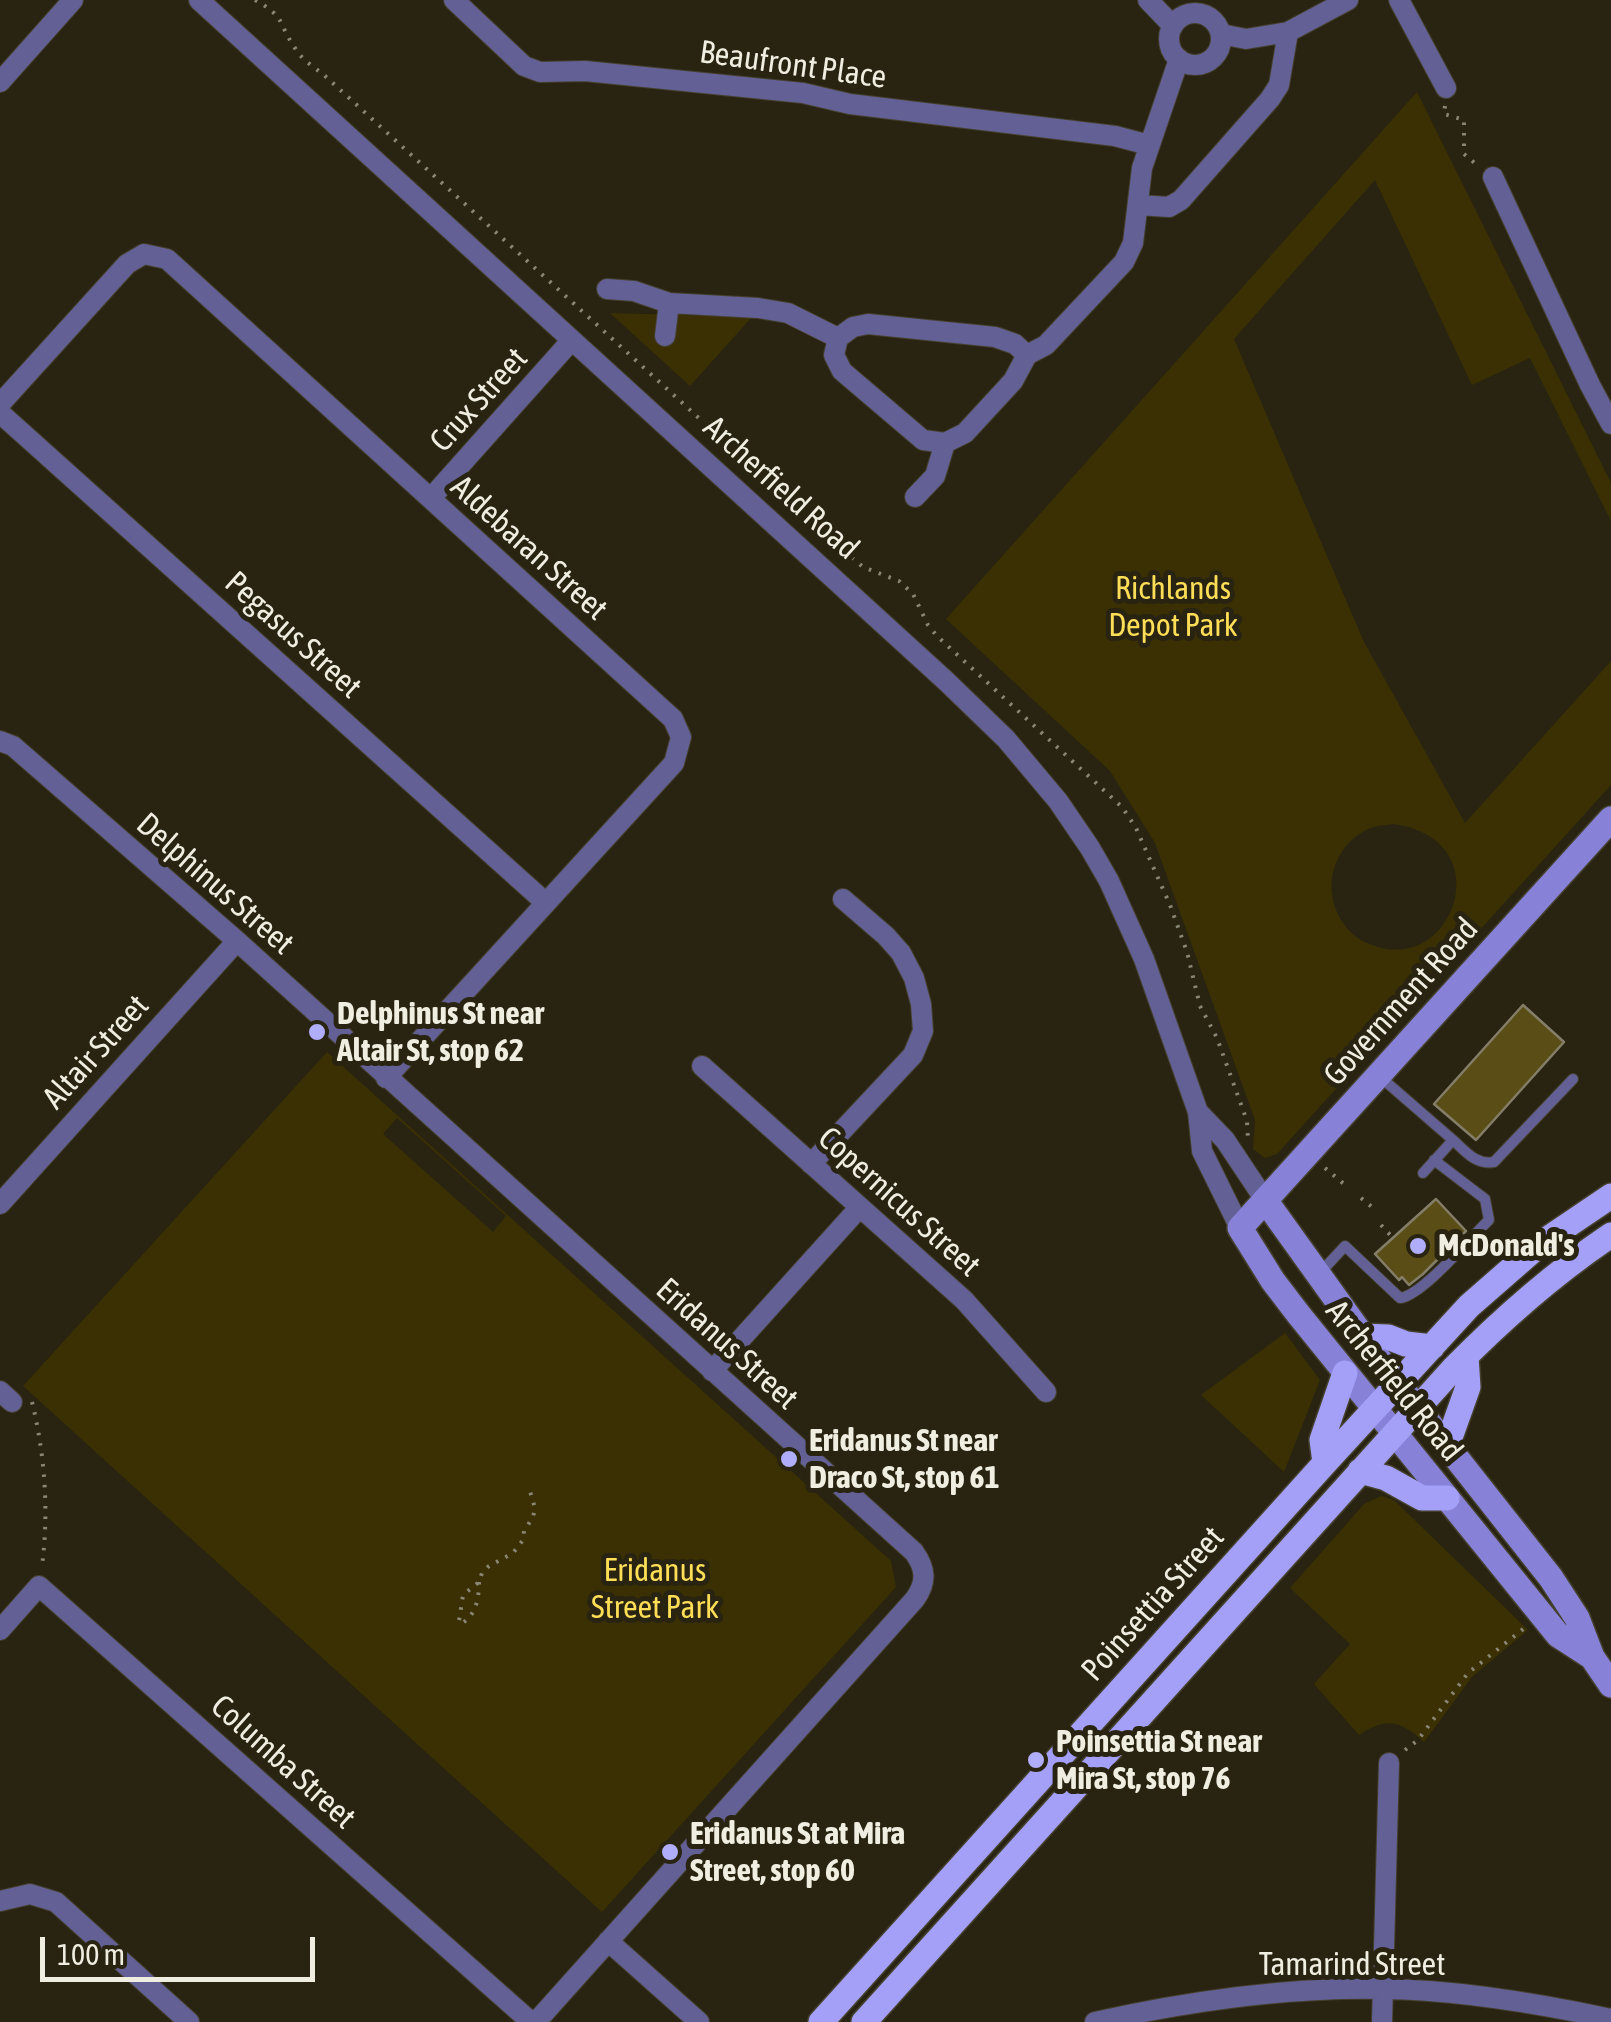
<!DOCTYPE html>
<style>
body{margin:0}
#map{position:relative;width:1611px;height:2022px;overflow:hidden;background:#292411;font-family:"Asap Condensed",sans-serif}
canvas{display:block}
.scale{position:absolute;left:40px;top:1937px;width:275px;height:45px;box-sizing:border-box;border:5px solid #f0ede1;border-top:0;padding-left:12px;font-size:30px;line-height:35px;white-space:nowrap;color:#f0ede1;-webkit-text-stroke:8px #292411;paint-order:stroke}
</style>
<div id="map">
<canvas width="1611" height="2022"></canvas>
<div class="scale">100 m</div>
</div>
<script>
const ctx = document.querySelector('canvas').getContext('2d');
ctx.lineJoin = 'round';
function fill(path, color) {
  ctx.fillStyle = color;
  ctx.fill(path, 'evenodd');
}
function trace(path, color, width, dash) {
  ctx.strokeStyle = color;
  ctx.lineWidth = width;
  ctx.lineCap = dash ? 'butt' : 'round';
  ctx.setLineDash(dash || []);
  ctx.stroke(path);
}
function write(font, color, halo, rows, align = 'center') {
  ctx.font = font + ' "Asap Condensed",sans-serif';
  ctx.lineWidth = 10;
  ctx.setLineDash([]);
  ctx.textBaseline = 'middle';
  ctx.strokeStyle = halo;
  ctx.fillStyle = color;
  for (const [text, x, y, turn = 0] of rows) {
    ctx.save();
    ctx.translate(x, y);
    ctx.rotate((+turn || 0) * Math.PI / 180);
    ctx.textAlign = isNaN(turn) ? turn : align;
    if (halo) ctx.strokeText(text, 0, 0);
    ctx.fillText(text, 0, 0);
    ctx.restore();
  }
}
fill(new Path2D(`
 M1417 92 1611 483V521L1530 358 1472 385 1375 180 1234 339 1364 642 1465 823 1611 661V785L1277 1154 1265 1158 1253 1149 1255 1120 1155 843 1110 771 946 619ZM1394 824C1502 840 1453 974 1375 946 1362 942 1351 935 1344 924 1320 891 1332 844 1371 828 1378 825 1387 825 1394 824Z
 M610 313 752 317 690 386Z
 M327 1052 891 1561 896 1587 602 1912 23 1386ZM397 1118 506 1216 493 1232 383 1134Z
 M1285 1333 1320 1380 1284 1472 1201 1395Z
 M1381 1496 1394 1500 1528 1630 1472 1677 1424 1742C1401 1721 1387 1716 1359 1735L1314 1684 1350 1644 1290 1588 1364 1504Z`), '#3a3003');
const building = new Path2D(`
 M1523 1005 1564 1042 1476 1140 1434 1104Z
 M1436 1199 1466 1231 1423 1274 1409 1285 1402 1277 1399 1280 1375 1254Z`);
fill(building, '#5a4d15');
trace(building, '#847e69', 2.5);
const lane = new Path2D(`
 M1378 1075 1453 1140 1423 1173
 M1453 1140C1466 1152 1476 1165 1494 1162L1573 1079
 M1318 1275 1345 1246 1400 1298C1422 1296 1471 1237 1489 1220L1485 1199 1434 1160`);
const street = new Path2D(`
 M199 0 946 681 1006 739 1058 801 1090 848 1109 881 1144 959 1198 1112 1202 1151 1240 1228
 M454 0 524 66 540 72 585 71 803 93 850 104 1115 136 1149 145
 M1148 0 1173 26
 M1399 0 1446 88
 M1169 39a26 26 0 1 1 52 0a26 26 0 1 1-52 0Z
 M1221 34 1246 39 1288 32 1348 0
 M0 82 73 0
 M1493 177 1590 385 1611 424
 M1138 205 1169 207 1181 200 1270 99 1279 85 1288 32
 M607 289 634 291 669 303 758 308 788 313 838 338
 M665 336 669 303
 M1027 355 1015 344 995 337 868 324 853 327 838 338 834 355 842 371 923 440 945 443 965 433 1013 381 1027 355 1046 345 1124 262 1133 243 1142 168 1179 59
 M0 404 127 264 144 254 167 259 673 719 681 737 674 763 386 1078
 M0 413 546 903
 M915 497 935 476 945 443
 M431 498 571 341
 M0 741 13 746 237 941 914 1552C926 1569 927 1582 915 1599L536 2022
 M702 1066 964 1300 1046 1392
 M1198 1112 1225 1140 1265 1200
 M811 1164 913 1055 923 1031 921 1004 914 978 901 953 886 936 843 899
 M0 1204 237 941
 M712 1371 860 1207
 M0 1391 12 1402
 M0 1630 39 1586 531 2022
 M0 1901 30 1894 56 1902 189 2022
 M608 1941 699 2022
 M1095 2022C1190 2001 1286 1987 1383 1989 1460 1990 1537 2003 1611 2019
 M1382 2022 1389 1763`);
const secondary = new Path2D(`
 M1265 1200 1384 1366 1551 1578 1577 1618 1592 1657 1611 1685
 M1592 1657 1558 1635 1299 1315 1273 1281 1240 1228 1611 819`);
const primary = new Path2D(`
 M1362 1336 1388 1337 1406 1344 1432 1347
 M1447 1446 1468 1387 1466 1356
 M1325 1463 1322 1440 1345 1373
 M1360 1471 1386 1478 1422 1498H1447
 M821 2022 1325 1463 1469 1306 1540 1244 1611 1196
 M864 2022 1453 1369C1502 1319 1553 1274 1611 1235`);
trace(lane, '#45402e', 12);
trace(street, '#45402e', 22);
trace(secondary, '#45402e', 28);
trace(primary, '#45402e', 28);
trace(new Path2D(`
 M255 0C287 18 277 22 295 48 302 60 314 67 324 75L843 550 863 567 899 581 913 594 928 625 937 636 1122 807 1136 828 1170 905 1187 952 1200 1006 1217 1038 1247 1121 1248 1140
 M1445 106 1444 114 1464 120V154L1477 165
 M1325 1168 1344 1184
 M1361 1198 1372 1207
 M1381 1225 1393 1238
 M32 1402C45 1455 49 1512 42 1566
 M479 1582C479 1599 476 1615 461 1624L459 1621 463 1595 479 1582 482 1573 489 1566 513 1553 523 1540 524 1531 533 1517 535 1508 529 1488
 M1405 1750 1418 1740 1468 1673 1527 1626`), '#8a8676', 4, [2.5, 8]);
trace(lane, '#636095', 10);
trace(street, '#636095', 20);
trace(secondary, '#8782d7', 25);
trace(primary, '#a4a0f8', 25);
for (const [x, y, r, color] of [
 [317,1032,10,"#b0aefa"],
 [1418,1246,10,"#b0aefa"],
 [789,1459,10,"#b0aefa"],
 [1036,1760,10,"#b0aefa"],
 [670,1852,10,"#b0aefa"]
]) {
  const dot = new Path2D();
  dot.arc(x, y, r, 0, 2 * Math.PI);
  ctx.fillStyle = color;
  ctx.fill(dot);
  trace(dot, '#292411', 4);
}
write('32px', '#f0ede1', '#292411', [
 ["Beaufront Place",793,65,8],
 ["Crux Street",479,400,-48],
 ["Archerfield Road",781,488,42],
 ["Aldebaran Street",529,548,42],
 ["Pegasus Street",293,635,42],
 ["Delphinus Street",215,884,41],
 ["Government Road",1401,1002,-48],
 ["Altair Street",96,1052,-48],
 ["Copernicus Street",899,1202,42],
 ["Eridanus Street",727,1344,42],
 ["Archerfield Road",1394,1381,51],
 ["Poinsettia Street",1153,1604,-48],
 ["Columba Street",283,1762,42],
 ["Tamarind Street",1352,1965]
]);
write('32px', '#fede56', '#292411', [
 ["Richlands",1173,589],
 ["Depot Park",1173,626],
 ["Eridanus",655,1571],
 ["Street Park",655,1608]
]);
write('bold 32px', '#f0ede1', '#292411', [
 ["Delphinus St near",337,1014],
 ["Altair St, stop 62",337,1051],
 ["McDonald's",1438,1246],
 ["Eridanus St near",809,1441],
 ["Draco St, stop 61",809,1478],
 ["Poinsettia St near",1056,1742],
 ["Mira St, stop 76",1056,1779],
 ["Eridanus St at Mira",690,1834],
 ["Street, stop 60",690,1871]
], 'left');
</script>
